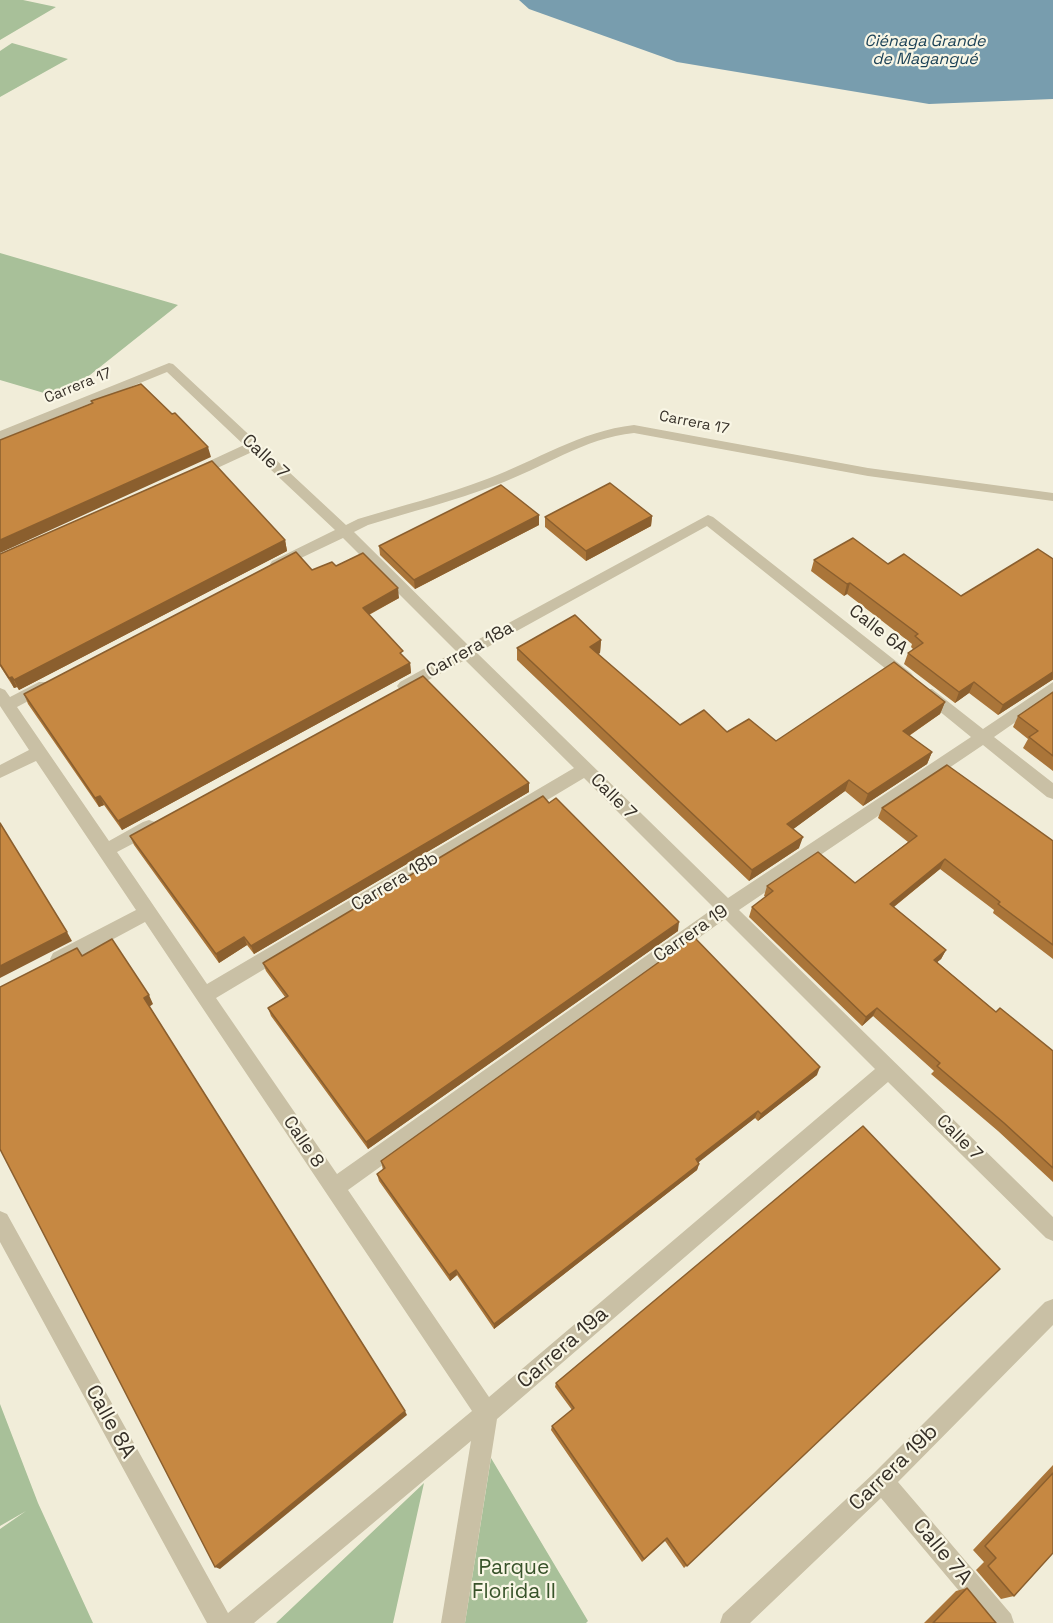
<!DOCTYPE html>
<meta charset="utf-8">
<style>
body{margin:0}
canvas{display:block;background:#f1edd9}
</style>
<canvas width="1053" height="1623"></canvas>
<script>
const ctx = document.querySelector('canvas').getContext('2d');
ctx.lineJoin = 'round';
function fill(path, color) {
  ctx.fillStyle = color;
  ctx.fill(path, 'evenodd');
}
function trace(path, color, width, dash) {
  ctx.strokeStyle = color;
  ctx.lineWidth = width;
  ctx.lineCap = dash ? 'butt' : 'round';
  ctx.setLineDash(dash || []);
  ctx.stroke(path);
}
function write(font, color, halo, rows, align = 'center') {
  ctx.font = font + ' "Space Grotesk",sans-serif';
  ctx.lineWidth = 4.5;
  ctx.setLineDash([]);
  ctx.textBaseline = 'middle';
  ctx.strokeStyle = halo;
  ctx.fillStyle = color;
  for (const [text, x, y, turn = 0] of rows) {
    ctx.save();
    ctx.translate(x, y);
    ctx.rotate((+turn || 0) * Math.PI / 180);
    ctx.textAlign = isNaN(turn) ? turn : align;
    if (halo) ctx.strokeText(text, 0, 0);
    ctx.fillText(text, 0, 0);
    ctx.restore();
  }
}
fill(new Path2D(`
 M0 0H23L56 7 0 40Z
 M12 43 68 59 0 97V51Z
 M0 253 178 305 61 398 0 380Z
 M0 1404 38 1503 93 1623H0V1529L26 1511 0 1526Z
 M491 1458 588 1621 586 1623H465Z
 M424 1483 393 1623H276Z`), '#a8c099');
fill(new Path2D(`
 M519 0H1053V99L929 104 677 62 529 9Z`), '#789dae');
fill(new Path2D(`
 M169 363 173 364 346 525 358 519C401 506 445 495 487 479 536 461 580 431 634 425L868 468 1053 493V501L868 476 634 433C584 438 543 468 496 485 454 501 410 512 368 525L354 532 468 645 708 515 713 517 911 673 914 677 911 681H901L707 526 477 653 728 898 971 737 922 697 919 693 922 689H932L983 729 1053 682V696L994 737 1053 783V799L1047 797 983 745 739 910 1053 1217V1241L1046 1238 888 1082 497 1419 465 1623H441L471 1441 254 1623H207L0 1242V1211L7 1214 228 1613 472 1411 145 922 65 965 59 967 53 965 50 959 53 953 136 910 36 761 0 778V765L29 750 0 706V688L5 690 10 697 39 682H49L52 686 49 690 17 707 109 841 143 822 149 820 155 822 157 827 155 832 117 852 207 984 574 768 465 660 410 690H400L397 686 400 682 456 651 343 538 282 567H272L270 564 272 561 335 530 252 452 200 476H190L188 473 190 470 244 445 167 372 0 440V431ZM584 778 714 908 337 1174 216 998ZM725 919 875 1069 489 1397 348 1190Z
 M1053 1299V1325L898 1482 1011 1614 1014 1623H986L881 1498 750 1623H720L723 1614 874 1473 1045 1302Z`), '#c9c0a5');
fill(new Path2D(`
 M652 516 651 526 586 561 545 527V517Z
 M539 525 415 589 380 555 379 546Z
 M285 540 287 551 19 690 17 687 14 688 0 666V554Z
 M1053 559V680H1052L998 715 969 693 955 703 904 664 908 653 913 649 911 647 912 644 847 594 844 596 811 571 814 560 888 564 961 596Z
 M336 566 399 598 369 615 404 657 410 663 411 673 122 830 104 805 99 807 28 704 24 694 312 570Z
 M601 640 600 653 598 654 680 725 776 741 945 702 940 714 909 736 932 752 927 764 863 806 845 791 793 829 799 848 749 881 517 660V648Z
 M1053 692V771L1023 748 1028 739 1013 727 1018 716Z
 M529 792 254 954 247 945 219 963 134 845 130 836Z
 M882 808 1053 841V959L993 913 994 910 940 869 894 907 946 950 941 959 937 962 996 1012 1053 1051V1182L998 1131 931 1074 934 1071 873 1016 862 1026 749 917 752 907 766 897 764 896 767 886 855 883 908 842 878 818Z
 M678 931 368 1149 271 1016 268 1008 285 997 266 971 263 963Z
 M817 1075 758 1121 755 1118 698 1162 699 1164 697 1170 494 1329 457 1275 450 1281 379 1181 377 1174 383 1170 381 1161Z
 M1000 1269 684 1568 665 1541 642 1562 551 1430 552 1426 572 1410 555 1387 556 1383Z
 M1053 1465V1553L1014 1596 1001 1599 976 1570 984 1562 973 1550Z
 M967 1588 996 1623H924L956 1591Z`), '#aa7539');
fill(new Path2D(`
 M208 447 211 457 0 553V540Z
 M539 515V525L415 589 414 580Z
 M652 516 651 526 586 561V551Z
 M285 540 287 551 19 690 14 680Z
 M850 583 847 594 844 596 847 584Z
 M398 588 399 598 364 617 363 608Z
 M601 640 600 653 589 659 590 647Z
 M410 663 411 673 122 830 118 821Z
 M1053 672V678L1052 680 998 715 1003 705Z
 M12 677 17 687 14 688 9 678Z
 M974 682 969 693 955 703 959 692Z
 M945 702 940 714 898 743 903 731Z
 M932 752 927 764 863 806 868 794Z
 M849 780 845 791 784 836 787 824Z
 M529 783V792L254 954 251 946Z
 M100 796 104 805 99 807 95 798Z
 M803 837 799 848 749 881 752 870Z
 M945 859 940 869 886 913 890 904Z
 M679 922 678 931 368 1149 366 1142Z
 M67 932 72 941 0 978V966Z
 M244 937 247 945 219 963 216 954Z
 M946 950 941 959 929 969 934 960Z
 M149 995 153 1004 149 1007 144 998Z
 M877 1008 873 1016 862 1026 866 1017Z
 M820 1067 817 1075 758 1121 761 1114Z
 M758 1111 755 1118 694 1166 696 1159Z
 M699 1164 697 1170 494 1329V1324Z
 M456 1270 457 1275 450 1281 449 1275Z
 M405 1411 407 1415 220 1569 215 1567Z`), '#8b5f2e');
const building = new Path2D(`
 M141 384 172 414 175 413 208 447 0 540V440L93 403 91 401Z
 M212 461 285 540 14 680 12 677 9 678 0 664V554Z
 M610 483 652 516 586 551 545 517Z
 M501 485 539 515 414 580 379 546Z
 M853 538 888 564 904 554 961 596 1038 549 1053 559V672L1003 705 974 682 959 692 908 653 923 643 915 636 918 634 850 583 847 584 814 560Z
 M296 552 312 570 332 562 336 566 363 553 398 588 363 608 403 651 400 653 410 663 118 821 100 796 95 798 24 694Z
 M575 615 601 640 590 647 680 725 704 710 727 732 749 719 776 741 894 662 945 702 903 731 932 752 868 794 849 780 787 824 803 837 752 870 517 648Z
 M423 676 529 783 251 946 244 937 216 954 130 836Z
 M1053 692V756L1029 737 1038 731 1018 716Z
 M947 765 1053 841V945L998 904 1000 902 945 859 890 904 946 950 934 960 996 1012 1000 1008 1053 1051V1168L1004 1123 937 1066 940 1063 877 1008 866 1017 752 907 773 891 767 886 818 852 855 883 917 836 882 808Z
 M543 796 549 803 556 798 679 922 366 1142 268 1008 288 996 263 963Z
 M0 823 67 932 0 966Z
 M694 937 820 1067 761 1114 758 1111 696 1159 699 1164 494 1324 456 1270 449 1275 377 1174 385 1168 381 1161Z
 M112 939 149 995 144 998 405 1411 215 1567 0 1149V987L77 948 82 956Z
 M863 1126 1000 1269 687 1566 667 1538 644 1559 552 1426 574 1408 556 1383Z
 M1053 1473V1553L1014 1596 988 1566 996 1558 985 1546Z
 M967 1588 996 1623H933Z`);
fill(building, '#c68842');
trace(building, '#8b5f2e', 1.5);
write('15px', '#352f27', '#f9f6e5', [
 ["Carrera 17",78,386,-22],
 ["Carrera 17",694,423,11]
]);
write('italic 16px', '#1c4257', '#f9f6e5', [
 ["Ciénaga Grande",925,42],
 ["de Magangué",925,60]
]);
write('18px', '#352f27', '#f9f6e5', [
 ["Calle 7",265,457,43],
 ["Calle 6A",878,630,38],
 ["Carrera 18a",470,650,-29],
 ["Calle 7",613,797,45],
 ["Carrera 18b",395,882,-31],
 ["Carrera 19",691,934,-35],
 ["Calle 7",959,1138,45],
 ["Calle 8",303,1142,56]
]);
write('21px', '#352f27', '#f9f6e5', [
 ["Carrera 19a",563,1348,-41],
 ["Calle 8A",110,1422,61],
 ["Carrera 19b",894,1468,-44],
 ["Calle 7A",942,1552,50]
]);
write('21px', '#38532a', '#f9f6e5', [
 ["Parque",514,1568],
 ["Florida II",514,1592]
]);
</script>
